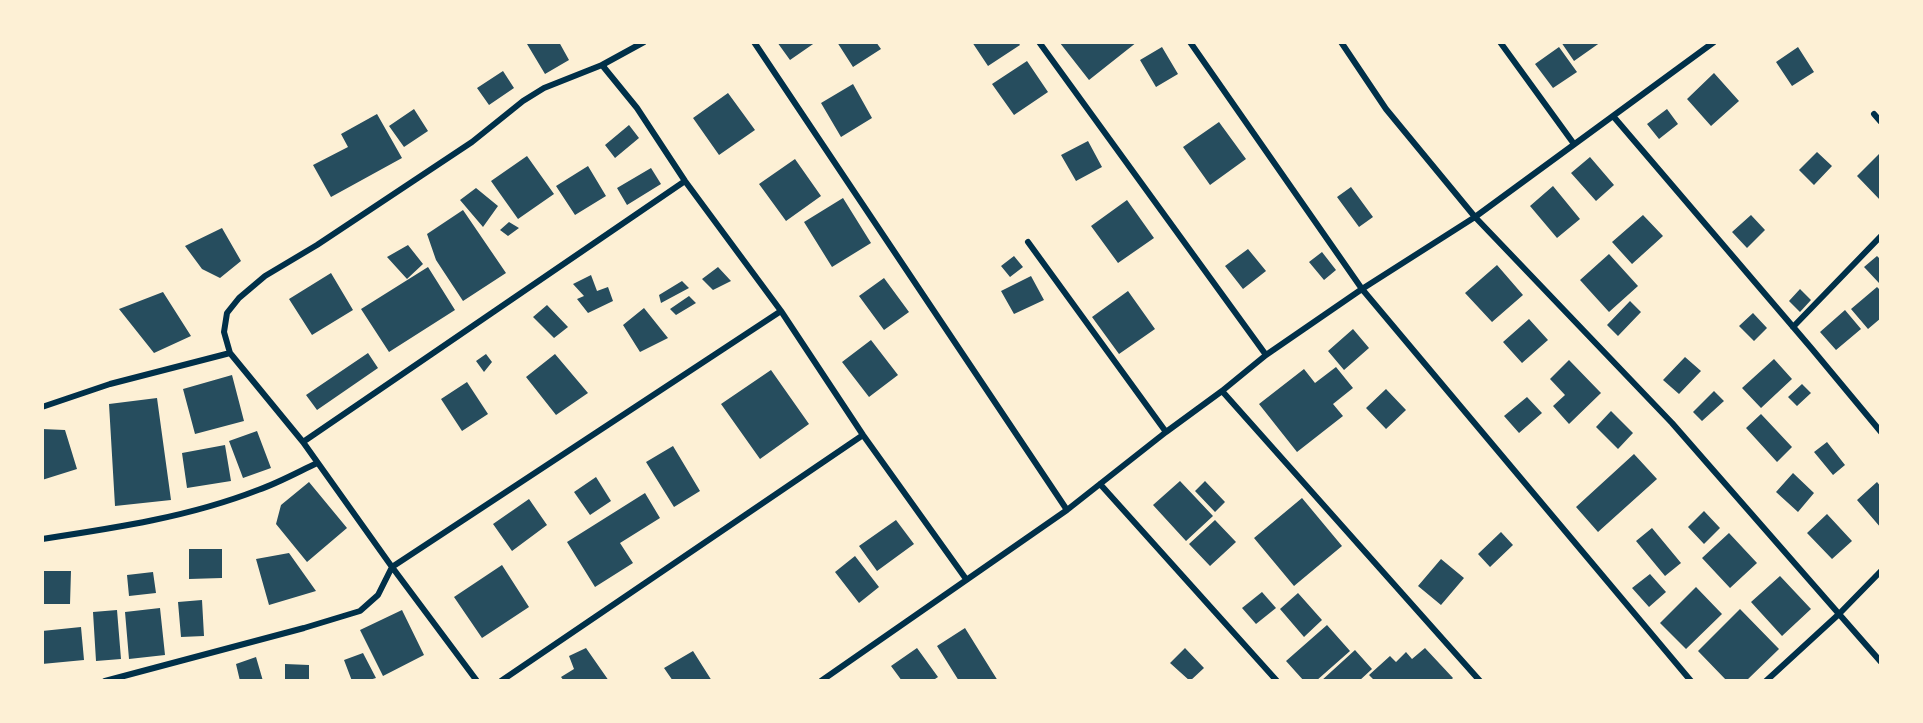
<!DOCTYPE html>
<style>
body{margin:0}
#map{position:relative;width:1923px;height:723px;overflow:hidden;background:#fdf0d5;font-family:Roboto,sans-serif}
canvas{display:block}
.frame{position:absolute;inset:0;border:44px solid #fdf0d5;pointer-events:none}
</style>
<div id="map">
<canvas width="1923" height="723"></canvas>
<div class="frame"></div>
</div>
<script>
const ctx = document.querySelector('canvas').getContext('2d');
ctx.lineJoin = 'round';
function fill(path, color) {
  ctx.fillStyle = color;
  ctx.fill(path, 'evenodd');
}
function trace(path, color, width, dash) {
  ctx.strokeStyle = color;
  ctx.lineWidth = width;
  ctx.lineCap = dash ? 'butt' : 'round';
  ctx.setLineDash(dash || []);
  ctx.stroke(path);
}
fill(new Path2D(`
 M531 42H559L569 60 545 74 527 44Z
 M777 42H816L790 60Z
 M837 42H876L881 49 853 67Z
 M972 42H1018L1020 45 988 66Z
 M1062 42H1137L1089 80 1060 43Z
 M1561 42H1601L1574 61Z
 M1162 47 1178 74 1156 87 1140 60Z
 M1559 47 1577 72 1553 88 1535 64Z
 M1798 47 1814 72 1792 86 1776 62Z
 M1027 61 1048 92 1014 115 992 84Z
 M503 71 514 88 489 105 477 88Z
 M1714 73 1739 101 1711 126 1687 99Z
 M853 84 872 118 841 137 821 103Z
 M728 93 755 130 719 155 693 118Z
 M414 109 428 131 404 147 389 126Z
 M1667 109 1678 124 1659 139 1647 124Z
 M377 114 402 158 331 197 313 165 348 147 341 134Z
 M1219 122 1246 159 1210 185 1183 147Z
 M629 125 639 138 615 158 605 145Z
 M1088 141 1102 167 1076 181 1061 155Z
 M1817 152 1832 166 1814 185 1799 170Z
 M1881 152V201L1857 176Z
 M527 156 554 194 518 219 491 181Z
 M1590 157 1614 185 1596 201 1571 173Z
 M795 159 821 196 786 221 759 184Z
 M588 166 606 196 575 215 556 186Z
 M651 168 661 184 627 205 617 188Z
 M1553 186 1580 219 1557 238 1530 206Z
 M1351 187 1373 217 1359 227 1337 197Z
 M476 188 498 206 483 227 460 200Z
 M843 198 871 243 832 267 804 222Z
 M1127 200 1154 238 1118 263 1091 226Z
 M463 210 506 273 463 301 436 260 427 234Z
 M1643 215 1663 236 1632 264 1612 242Z
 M1751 215 1765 230 1747 248 1732 232Z
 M509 222 519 228 508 236 500 230Z
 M222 228 241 261 220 278 202 269 185 246Z
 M408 245 423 264 407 279 387 257Z
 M1248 249 1266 271 1243 289 1225 266Z
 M1322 252 1336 270 1324 280 1309 262Z
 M1609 254 1638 286 1609 312 1580 280Z
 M1014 256 1023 267 1010 277 1001 266Z
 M1877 256 1881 260V281L1879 283 1864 267Z
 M1497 265 1523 295 1492 322 1465 293Z
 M428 267 455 310 389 352 361 309Z
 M718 267 731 281 713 290 702 279Z
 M331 273 353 310 312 335 289 299Z
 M591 275 597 291 608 287 613 301 588 313 577 299 584 296 573 284Z
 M1031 276 1044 300 1014 314 1001 291Z
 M884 278 909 312 884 330 859 296Z
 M682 281 689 288 661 303 659 295Z
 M1877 287 1881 291V318L1868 329 1851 309Z
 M1800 289 1811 300 1800 312 1789 301Z
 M1128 291 1155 329 1119 354 1092 317Z
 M163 292 191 336 154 353 119 309Z
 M689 296 696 303 676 315 670 309Z
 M1630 301 1641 312 1618 336 1607 325Z
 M547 305 568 327 554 338 533 317Z
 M644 308 668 338 640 352 623 325Z
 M1845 310 1861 329 1836 350 1820 332Z
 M1753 313 1767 328 1754 341 1739 326Z
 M1529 319 1548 340 1522 363 1503 342Z
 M1353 329 1369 348 1344 370 1328 351Z
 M871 340 898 375 869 397 842 362Z
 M368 353 378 368 317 410 306 395Z
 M486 354 492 362 484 372 476 361Z
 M555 354 588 393 556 415 526 377Z
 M1685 357 1701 371 1679 394 1663 380Z
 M1774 359 1792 379 1761 408 1742 388Z
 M1569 360 1601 393 1569 424 1553 406 1565 395 1550 379Z
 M1336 367 1353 388 1333 404 1343 416 1297 452 1259 404 1304 369 1315 383Z
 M771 370 809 424 760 459 721 404Z
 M232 375 244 421 195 434 183 389Z
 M467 382 488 414 462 431 441 399Z
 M1802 384 1811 393 1797 406 1788 397Z
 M1386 389 1406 410 1386 429 1366 408Z
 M1714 391 1724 401 1702 421 1693 412Z
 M1527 397 1542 413 1519 433 1504 416Z
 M157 398 171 500 115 506 109 404Z
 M1611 411 1633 433 1618 449 1596 427Z
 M1761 414 1792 447 1777 462 1746 428Z
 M42 429 65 430 77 469 42 480Z
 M257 431 271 468 243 478 229 441Z
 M1827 442 1845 465 1833 475 1814 452Z
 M225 445 231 481 187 488 182 453Z
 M673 446 700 491 674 507 646 462Z
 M1634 454 1657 479 1598 532 1576 507Z
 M1793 473 1814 493 1798 512 1776 492Z
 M596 477 611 501 590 515 574 492Z
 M1180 481 1213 516 1186 541 1153 505Z
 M1205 481 1225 502 1215 512 1195 491Z
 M309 482 347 528 307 562 276 524 281 505Z
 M1877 482 1881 487V528L1857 500Z
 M645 493 660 518 620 543 633 563 595 587 567 542Z
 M1302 498 1342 546 1294 586 1254 538Z
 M529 499 547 525 512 551 493 524Z
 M1704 511 1720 528 1704 544 1688 527Z
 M1827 514 1852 541 1832 559 1807 533Z
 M896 520 914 544 877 571 859 546Z
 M1215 520 1236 542 1210 566 1189 544Z
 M1652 528 1681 563 1665 576 1636 541Z
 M1501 532 1513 545 1490 567 1478 554Z
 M1729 533 1757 563 1730 588 1702 558Z
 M189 549H222V578L189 579Z
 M289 553 316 591 269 605 256 559Z
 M855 556 879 587 859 603 835 572Z
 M1441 559 1464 578 1441 605 1418 586Z
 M502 565 529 607 482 638 454 597Z
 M42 571H71L70 604H42Z
 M153 572 156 593 129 596 127 575Z
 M1650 574 1666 592 1649 607 1632 588Z
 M1780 576 1811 609 1782 636 1751 602Z
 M1696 587 1722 614 1686 649 1660 623Z
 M1262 592 1276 608 1256 624 1242 608Z
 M1298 593 1322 620 1304 637 1280 609Z
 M202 600 204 636 181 637 178 602Z
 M160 608 165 655 129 659 125 612Z
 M1740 609 1779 649 1746 681H1727L1698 651Z
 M117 610 121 659 96 661 93 612Z
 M402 610 424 655 383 676 360 630Z
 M1327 625 1350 651 1316 681H1304L1286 661Z
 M81 627 84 660 42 664V631Z
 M965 628 998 681H959L937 646Z
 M586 648 609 681H564L561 677 574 669 569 656Z
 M917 648 938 677 932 681H902L891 666Z
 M1185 648 1204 668 1190 681 1170 663Z
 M1425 648 1453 678 1450 681H1375L1369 675 1390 656 1396 662 1406 652 1412 659Z
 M1355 650 1372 669 1359 681H1321Z
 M693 651 712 681H673L664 668Z
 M363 653 376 678 366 681H352L344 660Z
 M256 657 263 681H240L236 664Z
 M285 664 309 665V681H285Z`), '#264d5e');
trace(new Path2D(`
 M754 42 1067 510
 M1039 42 1266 355
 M1190 42 1362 289 1691 681
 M1341 42 1386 109 1475 217 1672 423 1881 662
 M1500 42 1574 144
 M602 65 644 42
 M1874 114 1881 122
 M1613 116 1812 349 1881 432
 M1028 242 1166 432
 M1793 327 1881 236
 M1222 391 1480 681
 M42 407 110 384 230 353
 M303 442 685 181
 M1100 484 1277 681
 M42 539C115 528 189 517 258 490 278 483 298 472 317 463
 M105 681 304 628 360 611 378 595 392 567 781 311
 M477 681 392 567 303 442 230 353 224 332 227 313 239 298 265 276 317 245 472 142 523 101 544 88 602 65 637 108 685 181 781 311 863 435 966 579
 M501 681 863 435
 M821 681 1067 510 1166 432 1222 391 1266 355 1362 289 1475 217 1714 42
 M1766 681 1839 614 1881 571`), '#003049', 6);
</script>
